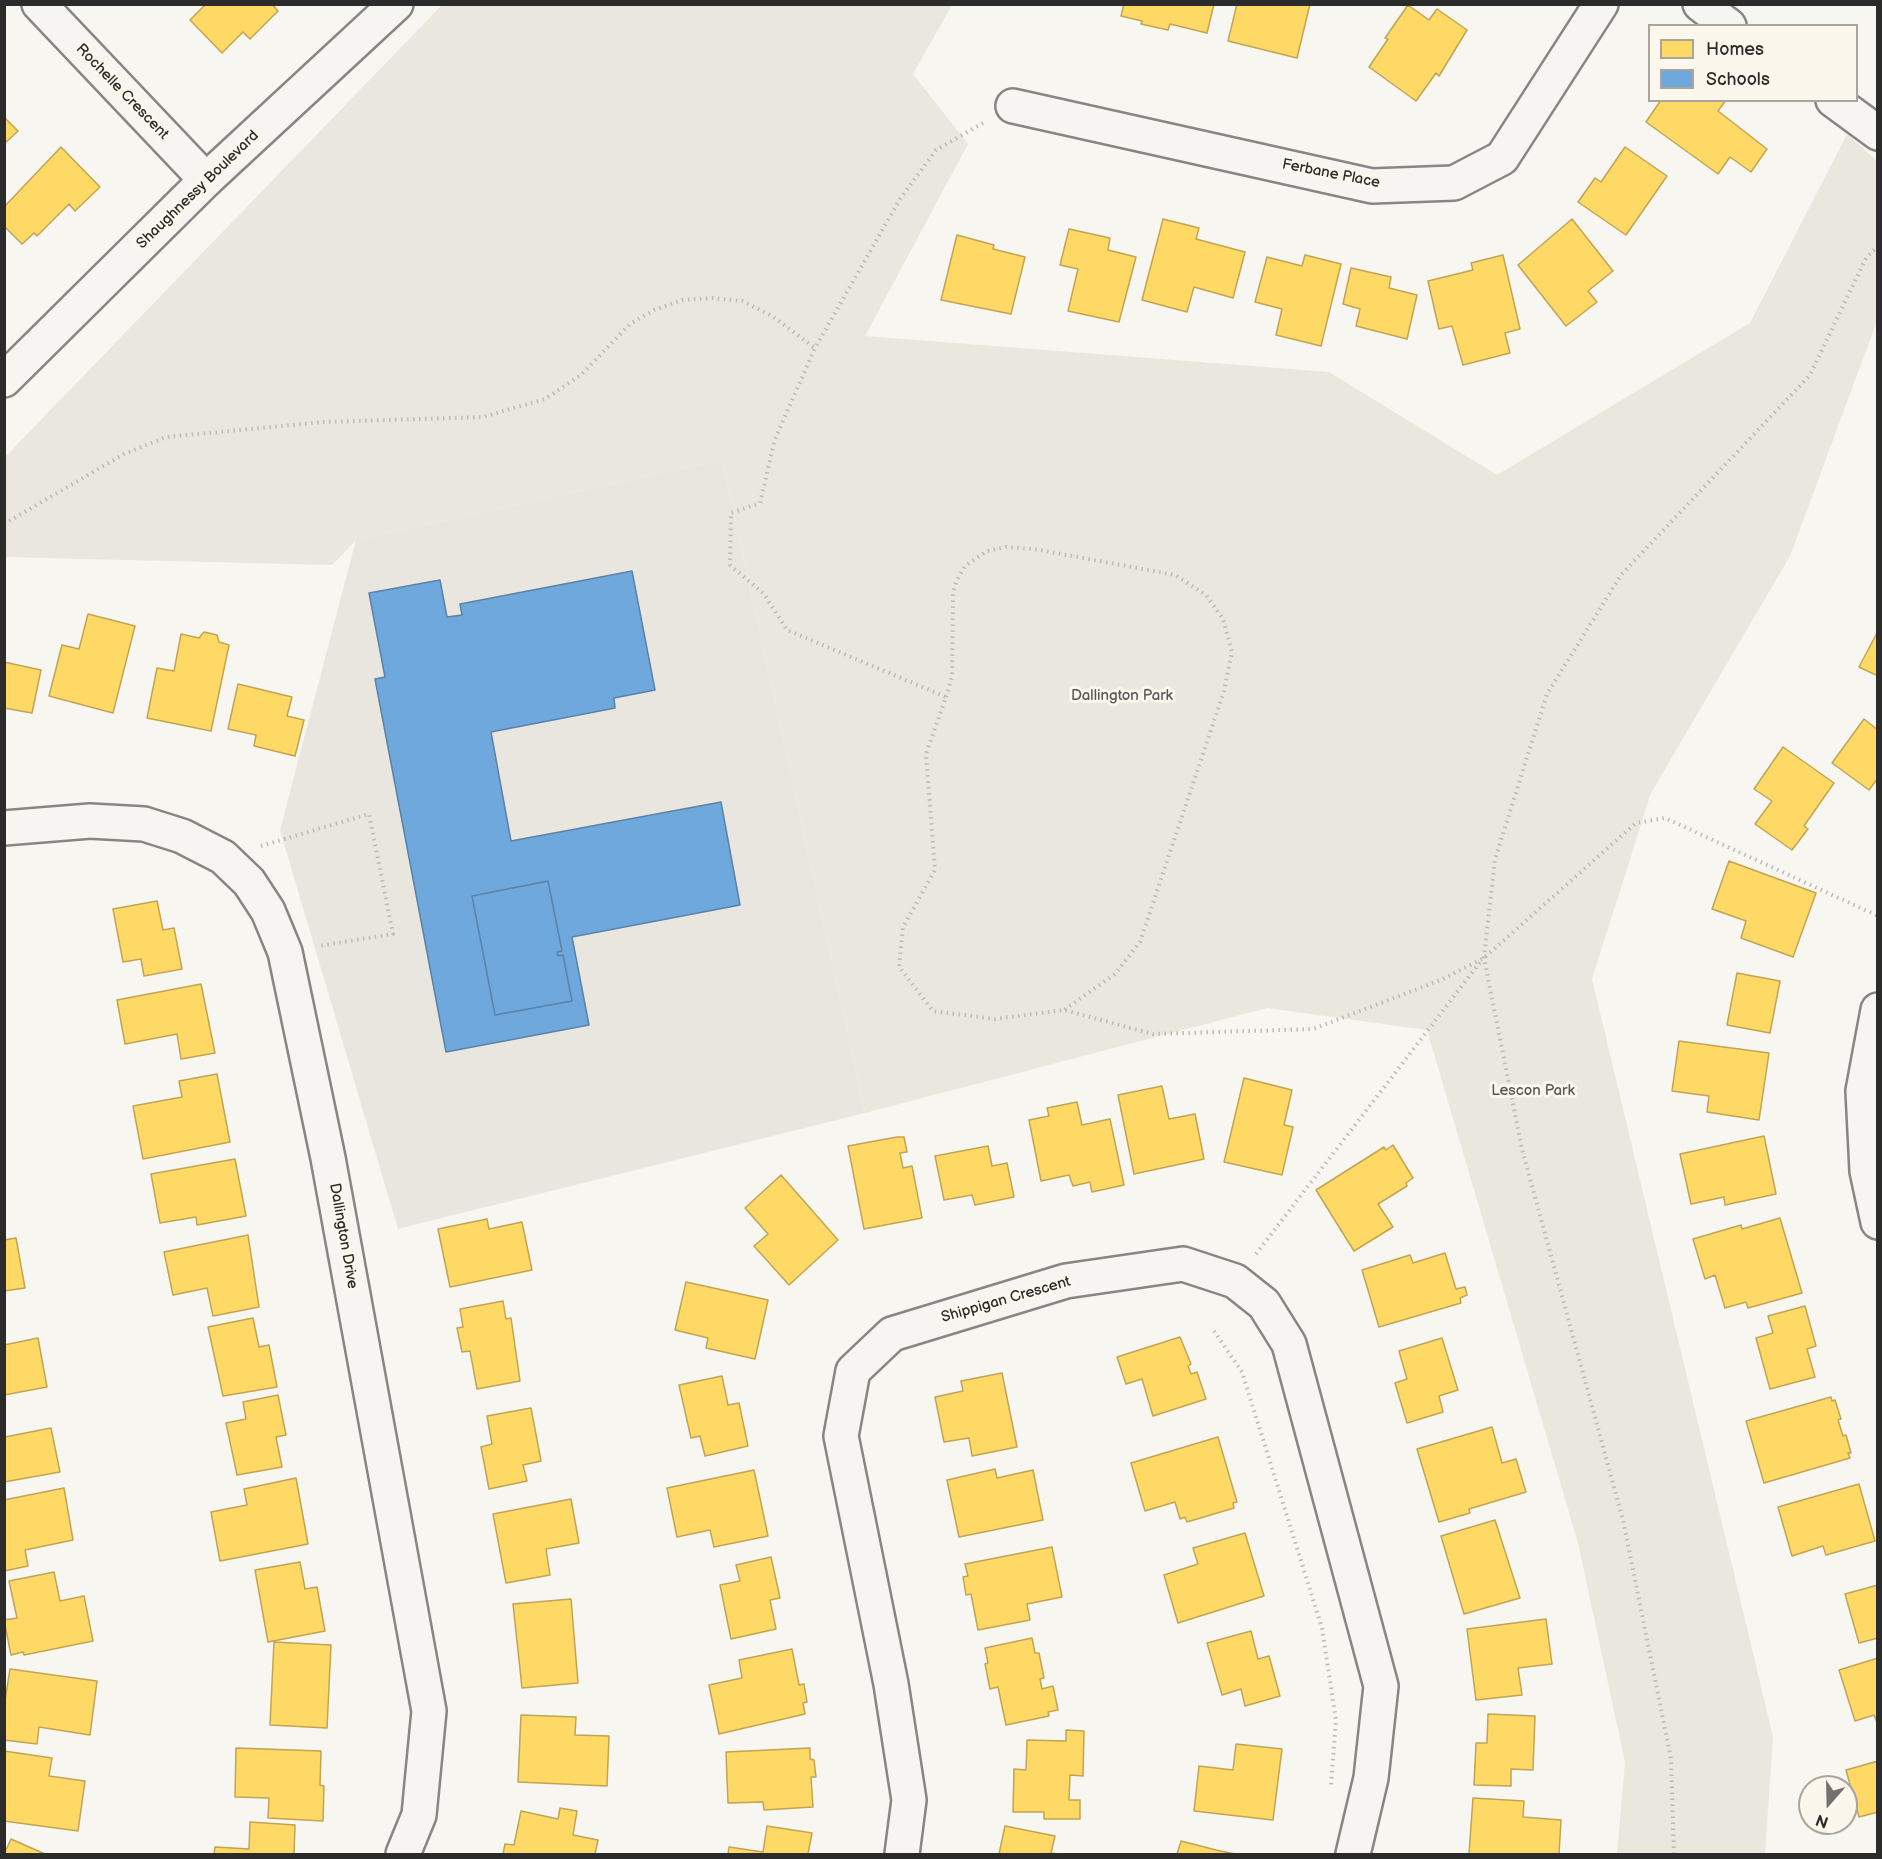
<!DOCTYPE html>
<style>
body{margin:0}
#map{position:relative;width:1882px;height:1859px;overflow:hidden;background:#f8f6f0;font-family:"Balsamiq Sans",sans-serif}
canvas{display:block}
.frame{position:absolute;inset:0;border:6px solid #2b2b2b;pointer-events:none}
.legend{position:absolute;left:1648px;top:24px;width:210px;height:78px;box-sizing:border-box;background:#fbf7ec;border:2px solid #a8a59f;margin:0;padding:8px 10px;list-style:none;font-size:18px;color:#2b2b2b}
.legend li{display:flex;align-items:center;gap:12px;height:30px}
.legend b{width:30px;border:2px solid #a8a59f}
.north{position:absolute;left:1798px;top:1775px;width:60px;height:60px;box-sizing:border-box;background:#fbf7ec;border:2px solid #a8a59f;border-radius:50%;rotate:200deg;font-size:16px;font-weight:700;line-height:24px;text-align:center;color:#2b2b2b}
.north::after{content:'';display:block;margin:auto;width:21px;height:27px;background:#737270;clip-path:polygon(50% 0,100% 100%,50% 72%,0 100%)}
</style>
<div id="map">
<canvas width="1882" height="1859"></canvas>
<div class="frame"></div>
<ul class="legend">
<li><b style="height:16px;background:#ffd966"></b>Homes</li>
<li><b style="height:16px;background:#6fa8dc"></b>Schools</li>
</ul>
<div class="north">N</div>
</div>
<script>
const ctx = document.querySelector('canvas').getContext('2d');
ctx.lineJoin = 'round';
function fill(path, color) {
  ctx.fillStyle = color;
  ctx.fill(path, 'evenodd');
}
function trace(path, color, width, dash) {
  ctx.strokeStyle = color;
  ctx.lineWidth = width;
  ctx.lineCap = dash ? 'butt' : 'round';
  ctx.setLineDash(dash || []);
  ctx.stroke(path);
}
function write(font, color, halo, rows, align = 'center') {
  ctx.font = font + ' "Balsamiq Sans",sans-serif';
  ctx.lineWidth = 6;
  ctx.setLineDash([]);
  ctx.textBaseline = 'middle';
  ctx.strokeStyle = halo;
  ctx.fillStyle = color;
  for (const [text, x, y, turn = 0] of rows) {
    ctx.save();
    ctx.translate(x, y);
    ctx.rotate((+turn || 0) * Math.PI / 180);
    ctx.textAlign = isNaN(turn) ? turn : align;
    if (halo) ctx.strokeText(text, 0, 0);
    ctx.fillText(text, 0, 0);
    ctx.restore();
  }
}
fill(new Path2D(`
 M722 460 865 1113 398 1229 280 830 356 540Z`), '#e9e6df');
fill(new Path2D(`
 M442 5H952L913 74 968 144 865 336 1329 372 1497 475 1750 323 1847 134 1877 161V321L1790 556 1651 793 1592 979 1773 1737 1765 1854H1617L1625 1762 1578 1543 1427 1030 1267 1008 865 1113 722 460 356 540 332 565 5 557V457Z`), '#e9e7de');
const homes = new Path2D(`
 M206 4H272L278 11 250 39 243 32 222 53 190 20Z
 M1124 4H1214L1207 33 1170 24 1168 30 1141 24 1142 21 1121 16Z
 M1237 4H1310L1297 58 1228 41Z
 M1408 5 1429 20 1437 9 1467 30 1439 76 1436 73 1416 101 1369 67 1388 39 1385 38Z
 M1661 100H1726L1718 111 1767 149 1751 172 1730 157 1718 174 1646 122Z
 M4 117 18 131 4 144Z
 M61 147 100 187 75 211 69 204 37 236 34 233 22 244 4 226V207Z
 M1625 147 1667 176 1626 235 1578 202 1595 178 1601 182Z
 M1163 219 1199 228 1196 239 1245 252 1233 298 1194 287 1187 312 1142 300Z
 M1572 219 1613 271 1588 291 1597 302 1566 326 1518 265Z
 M1069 229 1110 238 1108 250 1136 257 1119 322 1068 311 1078 269 1060 265Z
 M957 235 994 245 993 249 1025 257 1011 314 941 300Z
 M1305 255 1341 264 1321 346 1276 335 1282 309 1255 302 1267 257 1302 266Z
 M1503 255 1520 329 1505 333 1510 353 1463 365 1452 326 1439 329 1428 281 1473 270 1471 263Z
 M1351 268 1391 277 1389 288 1417 295 1407 339 1356 326 1360 309 1343 304Z
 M88 614 135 626 113 713 49 696 62 645 79 649Z
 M1878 631V676L1859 667Z
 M204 632 217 635 219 642 229 645 211 731 147 718 157 668 174 671 181 634 199 638Z
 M4 662 41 670 32 713 4 708Z
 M238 684 292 697 287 716 304 720 295 756 254 746 256 735 228 729Z
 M1864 719 1878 730V778L1869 790 1832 763Z
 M1783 747 1834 783 1804 826 1808 829 1792 850 1755 824 1772 801 1754 789Z
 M1729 861 1816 893 1793 957 1741 938 1746 921 1712 909Z
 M157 901 163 930 174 928 182 969 144 976 141 959 123 962 113 909Z
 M1737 973 1780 981 1770 1033 1727 1025Z
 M201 984 215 1053 181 1059 177 1034 125 1044 117 1000Z
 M1679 1041 1769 1053 1759 1120 1707 1112 1709 1096 1672 1091Z
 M217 1074 230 1142 143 1159 133 1106 182 1097 179 1081Z
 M1244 1078 1292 1090 1284 1125 1293 1127 1282 1175 1224 1162Z
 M1162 1086 1169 1119 1195 1114 1204 1159 1134 1174 1118 1095Z
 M1077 1102 1082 1125 1110 1119 1124 1185 1092 1192 1090 1182 1073 1186 1069 1175 1041 1181 1029 1120 1049 1116 1047 1108Z
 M1764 1136 1776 1194 1725 1205 1724 1197 1691 1204 1680 1154Z
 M897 1137H904L907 1152 900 1153 903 1168 912 1166 922 1218 864 1229 848 1146Z
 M1393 1145 1413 1178 1406 1183 1407 1186 1378 1204 1393 1227 1354 1251 1316 1190 1384 1147 1386 1150Z
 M988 1146 992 1166 1007 1163 1014 1197 975 1205 972 1195 944 1200 935 1156Z
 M235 1159 246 1216 197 1225 196 1217 160 1223 151 1174Z
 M781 1175 838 1240 789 1285 754 1246 768 1234 745 1208Z
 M1780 1218 1802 1293 1748 1308 1746 1302 1725 1308 1715 1275 1705 1279 1693 1239 1741 1225 1742 1229Z
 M487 1219 489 1229 522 1222 532 1270 450 1287 438 1229Z
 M248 1235 259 1307 213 1316 207 1288 173 1295 164 1252Z
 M16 1238 25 1288 4 1291V1240Z
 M1445 1253 1456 1289 1465 1287 1467 1295 1460 1298 1461 1303 1379 1327 1362 1270 1410 1255 1413 1263Z
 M686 1282 768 1300 755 1359 706 1348 708 1338 675 1330Z
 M503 1301 506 1319 511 1318 520 1381 477 1389 470 1351 462 1352 457 1328 463 1327 460 1309Z
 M1805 1306 1816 1346 1807 1349 1815 1377 1770 1389 1756 1338 1773 1333 1768 1316Z
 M253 1318 259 1347 269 1345 277 1387 223 1396 208 1327Z
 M1180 1337 1191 1364 1188 1366 1191 1374 1197 1372 1206 1399 1153 1416 1142 1379 1126 1384 1117 1357Z
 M38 1338 47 1387 4 1395V1345Z
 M1442 1338 1458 1390 1439 1396 1443 1412 1407 1423 1395 1383 1407 1379 1399 1351Z
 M1002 1373 1017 1447 972 1456 969 1438 944 1442 935 1397 963 1391 961 1381Z
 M722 1376 728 1405 739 1403 748 1446 705 1456 700 1436 691 1438 679 1385Z
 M278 1395 286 1435 276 1437 282 1467 237 1475 226 1423 246 1419 243 1402Z
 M1831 1397 1832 1401 1835 1400 1841 1419 1838 1420 1843 1436 1846 1435 1851 1453H1848L1850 1458 1764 1483 1746 1421Z
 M531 1408 541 1461 523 1465 527 1481 489 1489 481 1447 492 1444 487 1416Z
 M1492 1427 1502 1463 1516 1459 1526 1492 1469 1509 1470 1513 1439 1522 1417 1449Z
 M51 1428 60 1472 4 1482V1434L5 1437Z
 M1218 1437 1237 1502 1233 1503 1234 1508 1187 1522 1185 1517 1180 1519 1175 1502 1145 1511 1131 1463Z
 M995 1469 997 1478 1033 1470 1043 1520 959 1537 947 1480Z
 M754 1470 768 1536 714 1547 710 1530 677 1537 667 1488Z
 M296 1478 308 1544 220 1561 211 1512 247 1505 244 1489Z
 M1859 1484 1875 1541 1826 1555 1823 1546 1792 1556 1778 1507Z
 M64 1488 73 1540 25 1550 28 1566 4 1571V1500Z
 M571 1499 579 1543 546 1549 550 1575 506 1583 493 1514Z
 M1495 1520 1520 1598 1464 1614 1441 1536Z
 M1245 1533 1264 1596 1178 1623 1164 1575 1198 1564 1193 1548Z
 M1052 1547 1062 1597 1027 1604 1030 1620 978 1630 971 1594 966 1595 963 1577 968 1576 965 1564Z
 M771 1557 780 1598 770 1600 776 1629 731 1639 720 1585 740 1581 736 1565Z
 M300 1562 305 1589 317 1587 325 1631 268 1642 255 1570Z
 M54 1572 60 1601 84 1596 93 1641 24 1655 23 1652 11 1655 4 1620 17 1618 9 1581Z
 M1878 1585V1638L1859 1643 1845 1594Z
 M571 1599 578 1683 522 1688 513 1604Z
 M1546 1619 1552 1664 1518 1668 1522 1695 1476 1700 1467 1629Z
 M1251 1631 1258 1659 1269 1656 1280 1696 1245 1706 1241 1689 1222 1695 1207 1643Z
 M1032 1638 1035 1653H1039L1044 1678 1040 1679 1042 1689 1053 1686 1058 1710 1048 1712 1049 1716 1006 1725 998 1687 990 1689 985 1664 988 1663 985 1648Z
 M274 1642 331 1645 327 1728 270 1725Z
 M792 1649 799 1685 804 1684 807 1702 803 1703 805 1714 719 1734 709 1685 742 1678 739 1660Z
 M1878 1658V1725L1874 1715 1855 1721 1839 1670Z
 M10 1669 97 1681 90 1735 39 1727 37 1744 4 1740V1707Z
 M1488 1714 1535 1716 1533 1770 1511 1769V1786L1474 1785 1476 1743H1487Z
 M521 1715 576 1717 575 1735 609 1736 607 1786 518 1782Z
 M1066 1730 1084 1731 1083 1776 1070 1775 1069 1800H1080V1819H1044V1812H1013L1014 1769 1026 1770 1027 1740 1066 1741Z
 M1236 1744 1282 1749 1273 1820 1194 1811 1199 1766 1233 1770Z
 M236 1748 321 1751 320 1785 324 1786 323 1821 268 1818 269 1798 235 1797Z
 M810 1748V1759L814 1760 816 1777H811L813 1807 764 1810 763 1802 728 1803 726 1752Z
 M4 1751 52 1758 49 1776 85 1781 78 1831 4 1821Z
 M1878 1761V1812L1859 1817 1846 1770Z
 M1473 1798 1524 1801 1523 1817 1561 1820 1559 1854H1469Z
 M560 1808 577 1811 573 1835 598 1840 595 1854H503L505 1844 514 1845 521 1811 558 1819Z
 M250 1822 295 1825 294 1854H214L215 1847 249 1849Z
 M767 1826 812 1833 808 1854H728L729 1847 763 1852Z
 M1005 1826 1055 1836 1051 1853 1059 1854H999Z
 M11 1839 45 1854H4Z
 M1181 1841 1216 1850 1235 1854H1177Z`);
fill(homes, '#ffd966');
trace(homes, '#bfa554', 1.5);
const schools = new Path2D(`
 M632 571 655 690 614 698 615 708 491 732 511 841 721 802 740 905 572 937 589 1025 446 1052 375 679 385 677 369 593 440 580 447 617 462 615 460 604ZM548 881 562 951 557 952 558 956 563 955 572 1001 495 1015 472 896Z
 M548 881 562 951 557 952 558 956 563 955 572 1001 495 1015 472 896Z`);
fill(schools, '#6fa8dc');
trace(schools, '#5b82a7', 1.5);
const minor = new Path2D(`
 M39 4 206 180
 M1013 106 1372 186 1454 183 1502 158 1601 4
 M4 828 90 821 144 824 182 836 223 857 249 882 268 911 285 952 328 1158 429 1711 419 1815 403 1854
 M902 1854 909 1800 891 1684 841 1436 853 1371 892 1334 1066 1281 1183 1264 1235 1281 1264 1304 1289 1344 1381 1686 1371 1778 1353 1854`);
const tertiary = new Path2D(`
 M1700 4 1729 26
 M1833 100 1878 133
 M4 380 206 180 396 4
 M1878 1010 1863 1091 1867 1171 1878 1222`);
trace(minor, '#878684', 38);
trace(tertiary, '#878684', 38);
trace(new Path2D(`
 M983 123 936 150 900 199 815 348 775 439 760 503 731 513 730 565 764 594 787 630 946 697 926 754 935 870 903 927 899 967 933 1011 995 1019 1064 1010 1153 1034 1313 1029 1441 980 1484 958 1636 823 1665 818 1878 916
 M4 524 124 454 166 437 324 422 483 417 545 399 581 375 630 324 654 310 682 300 712 298 742 301 772 316 815 348
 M946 697 952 677 953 592 957 580 965 566 987 551 1006 547 1034 549 1175 575 1206 595 1223 619 1232 652 1224 691 1140 942 1115 974 1064 1010
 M261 846 369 814 393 934 318 946
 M1256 1254 1481 961
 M1214 1331 1242 1372 1322 1628 1336 1720 1331 1785
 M1674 1854 1671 1759 1623 1520 1522 1149 1484 958 1495 859 1547 694 1621 575 1810 375 1866 258 1878 246`), '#bcbab8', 4, [1.5, 4.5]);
trace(minor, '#f6f5f1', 33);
trace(tertiary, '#f6f5f1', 33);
write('15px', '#2b2b2b', '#fbf7ec', [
 ["Rochelle Crescent",122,92,46],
 ["Ferbane Place",1331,174,11],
 ["Shaughnessy Boulevard",198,190,-44],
 ["Dallington Drive",343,1236,80],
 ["Shippigan Crescent",1006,1300,-16]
]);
write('15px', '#585754', '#fbf7ec', [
 ["Dallington Park",1122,696],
 ["Lescon Park",1533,1091]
]);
</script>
